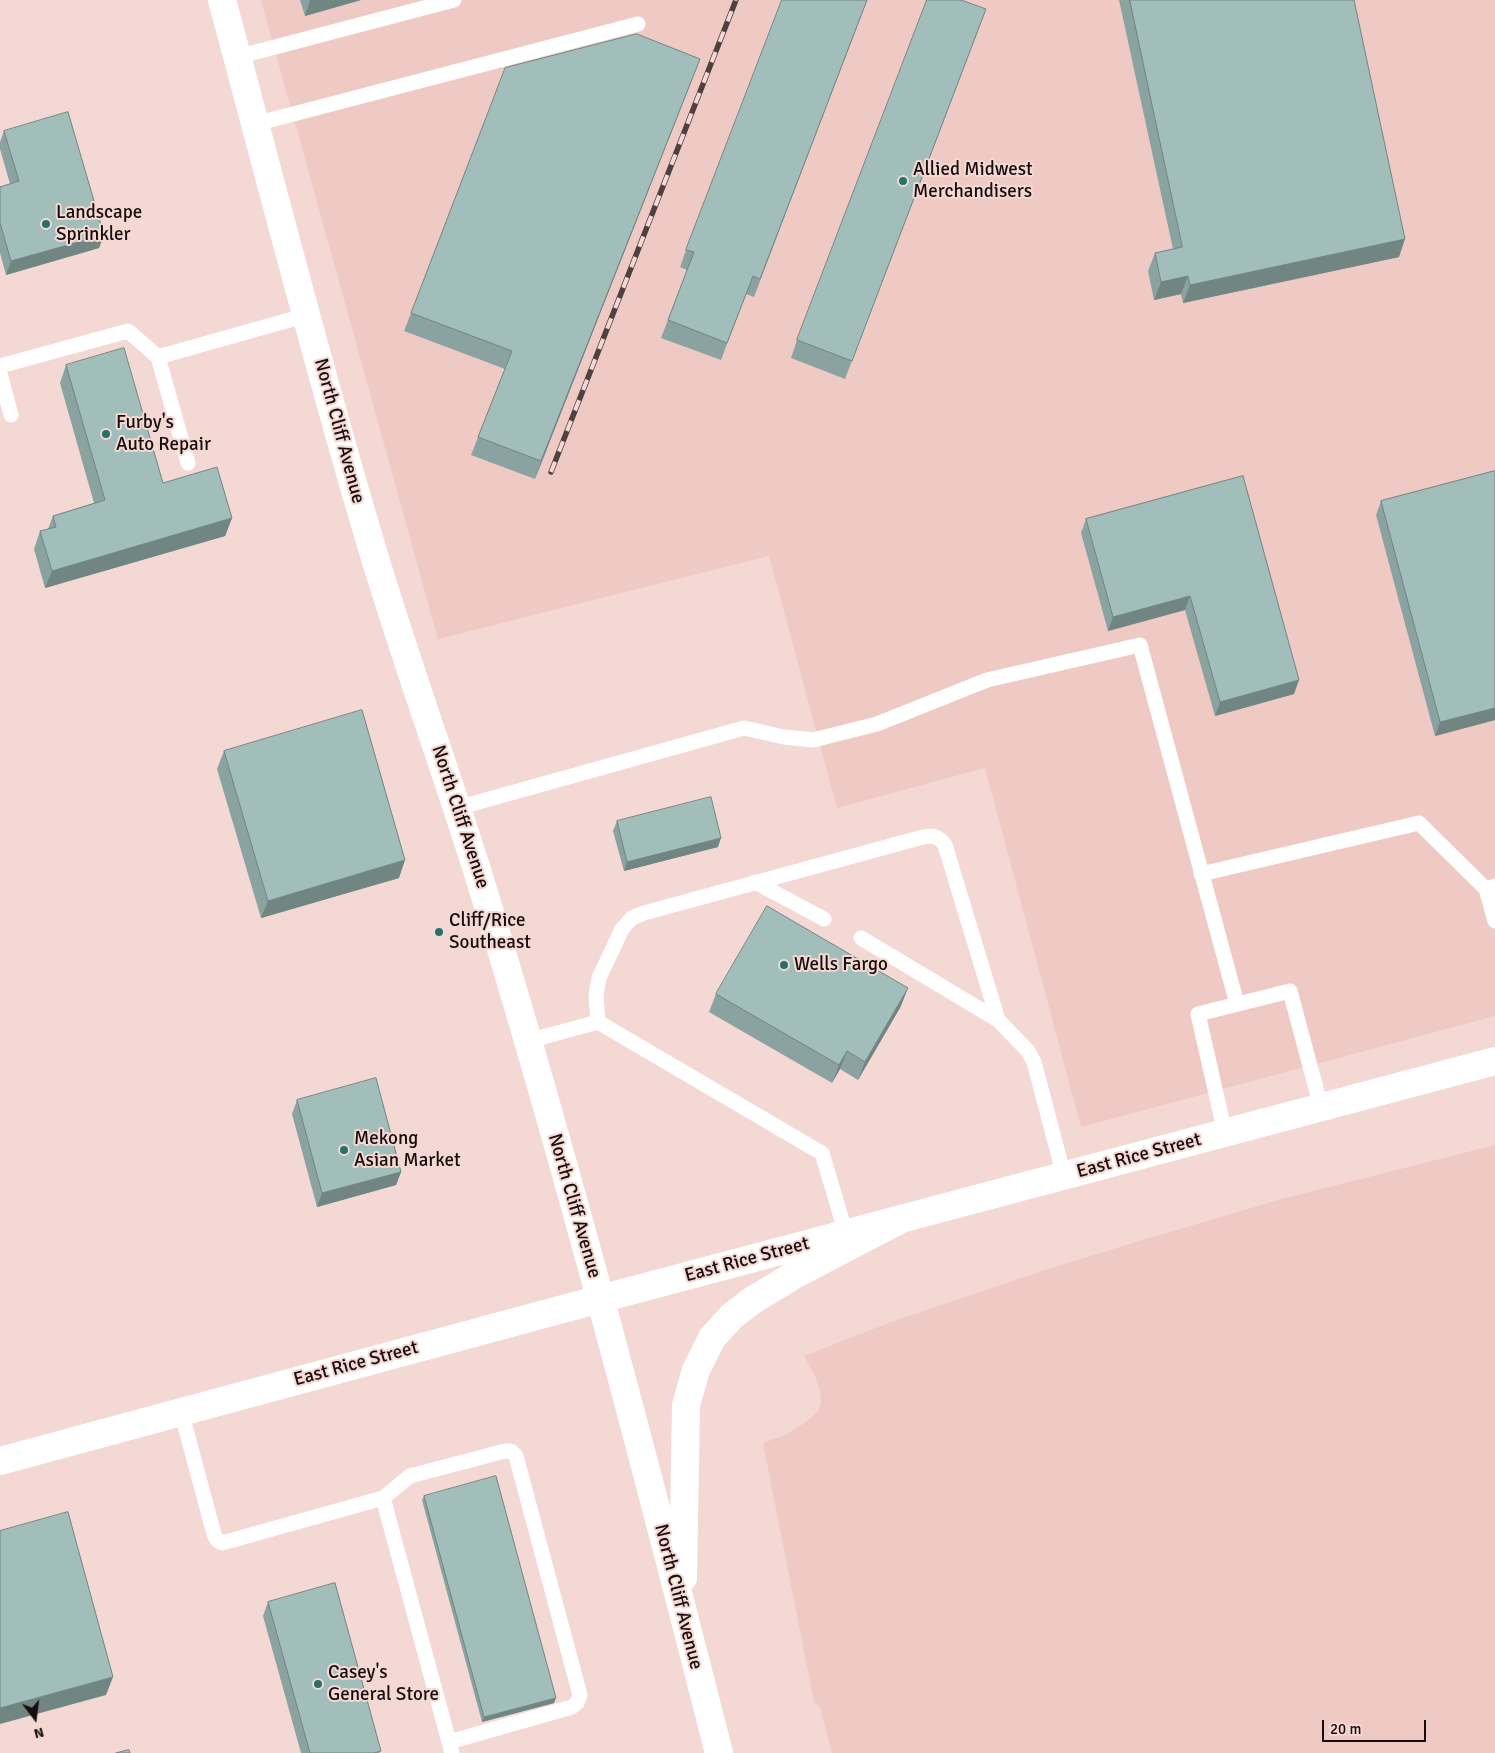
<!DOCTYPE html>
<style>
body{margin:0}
#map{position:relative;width:1495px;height:1753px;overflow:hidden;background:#f4d8d3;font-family:Signika,sans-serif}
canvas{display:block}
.north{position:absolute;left:10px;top:1693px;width:50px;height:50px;-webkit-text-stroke:4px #f4d8d3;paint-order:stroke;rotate:165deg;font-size:14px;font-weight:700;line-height:20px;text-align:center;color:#170d0c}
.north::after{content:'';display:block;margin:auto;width:18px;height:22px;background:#170d0c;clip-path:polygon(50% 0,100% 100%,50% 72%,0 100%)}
.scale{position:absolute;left:1322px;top:1720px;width:104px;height:22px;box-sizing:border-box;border:2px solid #170d0c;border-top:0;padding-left:6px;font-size:15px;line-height:18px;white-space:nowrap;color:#170d0c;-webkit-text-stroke:4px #f4d8d3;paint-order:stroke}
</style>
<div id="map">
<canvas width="1495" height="1753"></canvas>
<div class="north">N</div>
<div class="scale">20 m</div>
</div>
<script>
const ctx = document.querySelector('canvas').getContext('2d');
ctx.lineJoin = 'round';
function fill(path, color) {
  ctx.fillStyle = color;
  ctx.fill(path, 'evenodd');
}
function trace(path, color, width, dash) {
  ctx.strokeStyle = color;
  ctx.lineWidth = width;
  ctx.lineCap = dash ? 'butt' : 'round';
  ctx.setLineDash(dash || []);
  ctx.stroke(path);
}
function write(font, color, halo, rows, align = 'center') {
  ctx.font = font + ' Signika,sans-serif';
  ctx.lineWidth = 4;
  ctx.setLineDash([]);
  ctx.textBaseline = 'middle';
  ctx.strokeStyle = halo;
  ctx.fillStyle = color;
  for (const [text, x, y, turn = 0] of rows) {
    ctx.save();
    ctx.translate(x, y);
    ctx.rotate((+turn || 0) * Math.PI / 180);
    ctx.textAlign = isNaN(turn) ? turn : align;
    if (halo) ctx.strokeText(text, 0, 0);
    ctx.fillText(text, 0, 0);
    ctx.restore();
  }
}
fill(new Path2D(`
 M261 0H1495V1016L1081 1127 985 768 837 808 769 556 438 639Z
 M1495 1145V1753H832L820 1707 814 1702 763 1443 787 1434 806 1422 819 1410 821 1403 820 1391 815 1376 804 1356 891 1322 1042 1271 1149 1238 1282 1199Z`), '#efcac5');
trace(new Path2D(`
 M237 57 454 0
 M255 124 638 24
 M0 366 128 331 158 357
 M0 374 11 415
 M188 463 158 357 307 315
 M457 808 744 728 784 737 813 740 877 724 987 680 1140 645 1237 1004
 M1201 874 1419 823 1486 889
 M755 882 824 919
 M1495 886 1486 889 1495 921
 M861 938 998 1020
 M598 1022 596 995 599 978 622 929 632 918 644 913 923 837C933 835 938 836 945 845L998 1020 1028 1051 1034 1062 1064 1176
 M528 1041 598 1022 813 1148 822 1153 846 1234
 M1225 1133 1198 1014 1290 991 1321 1107
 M181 1411 214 1534 217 1540 222 1543 383 1498 452 1753
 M383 1498 410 1476 505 1451H511L516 1456 580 1695 577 1703 572 1707 449 1742`), '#fff', 15);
trace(new Path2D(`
 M600 1299 1495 1061`), '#fff', 28);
trace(new Path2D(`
 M222 0C269 174 313 349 364 521 400 647 447 771 485 896 571 1179 646 1466 719 1753
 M0 1461 600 1299
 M683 1578 686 1405 696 1370 712 1338 732 1316 753 1300 796 1274 901 1219`), '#fff', 28);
const rail = new Path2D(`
 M551 472 736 0`);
trace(rail, '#4f413f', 5.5);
trace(rail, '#f4d8d3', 4, [11]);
fill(new Path2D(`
 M300 0H361L305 16Z
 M867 0 754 297 746 294 721 360 661 338 687 270 680 267 686 250Z
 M1119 0H1354L1399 257 1183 303 1181 294 1154 300 1148 271 1155 253 1173 249Z
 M986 9 845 379 791 358 797 340Z
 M693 77 535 479 471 455 505 369 404 331 411 313Z
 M4 131 104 235 99 248 6 275 0 253V187L10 184 0 149V142Z
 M66 365 163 483 232 518 225 536 45 588 34 549 40 531 48 529 53 516 94 503 60 383Z
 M1495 471V720L1435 736 1376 515 1381 501Z
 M1243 476 1294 694 1215 716 1185 610 1108 631 1081 533 1086 519Z
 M224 751 399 878 261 918 217 769Z
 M617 821 718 847 624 871 613 831Z
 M716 994 901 1006 858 1080 840 1069 832 1083 709 1012Z
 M297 1100 401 1172 396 1185 317 1207 292 1114Z
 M424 1496 554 1703 482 1722 422 1500Z
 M268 1602 380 1753H301L263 1616Z`), '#8aa3a1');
fill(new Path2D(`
 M310 0H361L305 16Z
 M700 59 693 77 535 479 541 461Z
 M104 235 99 248 6 275 11 261Z
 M1405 239 1399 257 1183 303 1190 285Z
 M1188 276 1181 294 1154 300 1161 282Z
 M232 518 225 536 45 588 52 571Z
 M1190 596 1185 610 1108 631 1113 617Z
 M1299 680 1294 694 1215 716 1220 702Z
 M1495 708V720L1435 736 1440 722Z
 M721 838 718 847 624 871 627 862Z
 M405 860 399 878 261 918 268 901Z
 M908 988 901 1006 858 1080 865 1062Z
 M847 1051 840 1069 832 1083 839 1065Z
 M401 1172 396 1185 317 1207 322 1193Z
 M113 1677 106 1695 0 1724V1708Z
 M556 1698 554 1703 482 1722 484 1717Z`), '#718583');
const building = new Path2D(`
 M782 0H867L760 279 753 276 727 343 668 320 694 252 686 250Z
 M927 0H961L986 9 852 361 797 340Z
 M1130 0H1354L1405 239 1190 285 1188 276 1161 282 1155 253 1182 247Z
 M637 34 700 59 541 461 478 437 512 351 411 313 505 68Z
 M68 112 104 235 11 261 0 223V187L19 181 4 131Z
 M124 348 163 483 217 467 232 518 52 571 40 531 56 527 53 516 105 500 66 365Z
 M1495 471V708L1440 722 1381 501Z
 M1243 476 1299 680 1220 702 1190 596 1113 617 1086 519Z
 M362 710 405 860 268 901 224 751Z
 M711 797 721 838 627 862 617 821Z
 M767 906 908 988 865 1062 847 1051 839 1065 716 994Z
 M376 1078 401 1172 322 1193 297 1100Z
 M496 1476 556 1698 484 1717 424 1496Z
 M68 1512 113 1677 0 1708V1531Z
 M335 1583 381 1751 374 1753H310L268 1602Z
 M129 1750 130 1753H116Z`);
fill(building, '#a1bebb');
trace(building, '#718583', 1);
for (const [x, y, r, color] of [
 [903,181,5,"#27716b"],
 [46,224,5,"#27716b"],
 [106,434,5,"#27716b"],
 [439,932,5,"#27716b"],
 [784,965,5,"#27716b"],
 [344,1150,5,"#27716b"],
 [318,1684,5,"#27716b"]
]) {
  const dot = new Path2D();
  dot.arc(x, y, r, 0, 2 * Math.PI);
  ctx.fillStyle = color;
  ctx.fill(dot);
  trace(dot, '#f4d8d3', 2);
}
write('19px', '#170d0c', '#f4d8d3', [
 ["Allied Midwest",913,170],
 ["Merchandisers",913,192],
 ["Landscape",56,213],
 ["Sprinkler",56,235],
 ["Furby's",116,423],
 ["Auto Repair",116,445],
 ["Cliff/Rice",449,921],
 ["Southeast",449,943],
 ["Wells Fargo",794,965],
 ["Mekong",354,1139],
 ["Asian Market",354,1161],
 ["Casey's",328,1673],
 ["General Store",328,1695]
], 'left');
write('19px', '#170d0c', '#f4d8d3', [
 ["North Cliff Avenue",339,431,75],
 ["North Cliff Avenue",460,817,72],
 ["East Rice Street",1139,1156,-15],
 ["North Cliff Avenue",574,1206,74],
 ["East Rice Street",747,1260,-15],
 ["East Rice Street",356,1364,-15],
 ["North Cliff Avenue",678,1597,76]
]);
</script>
